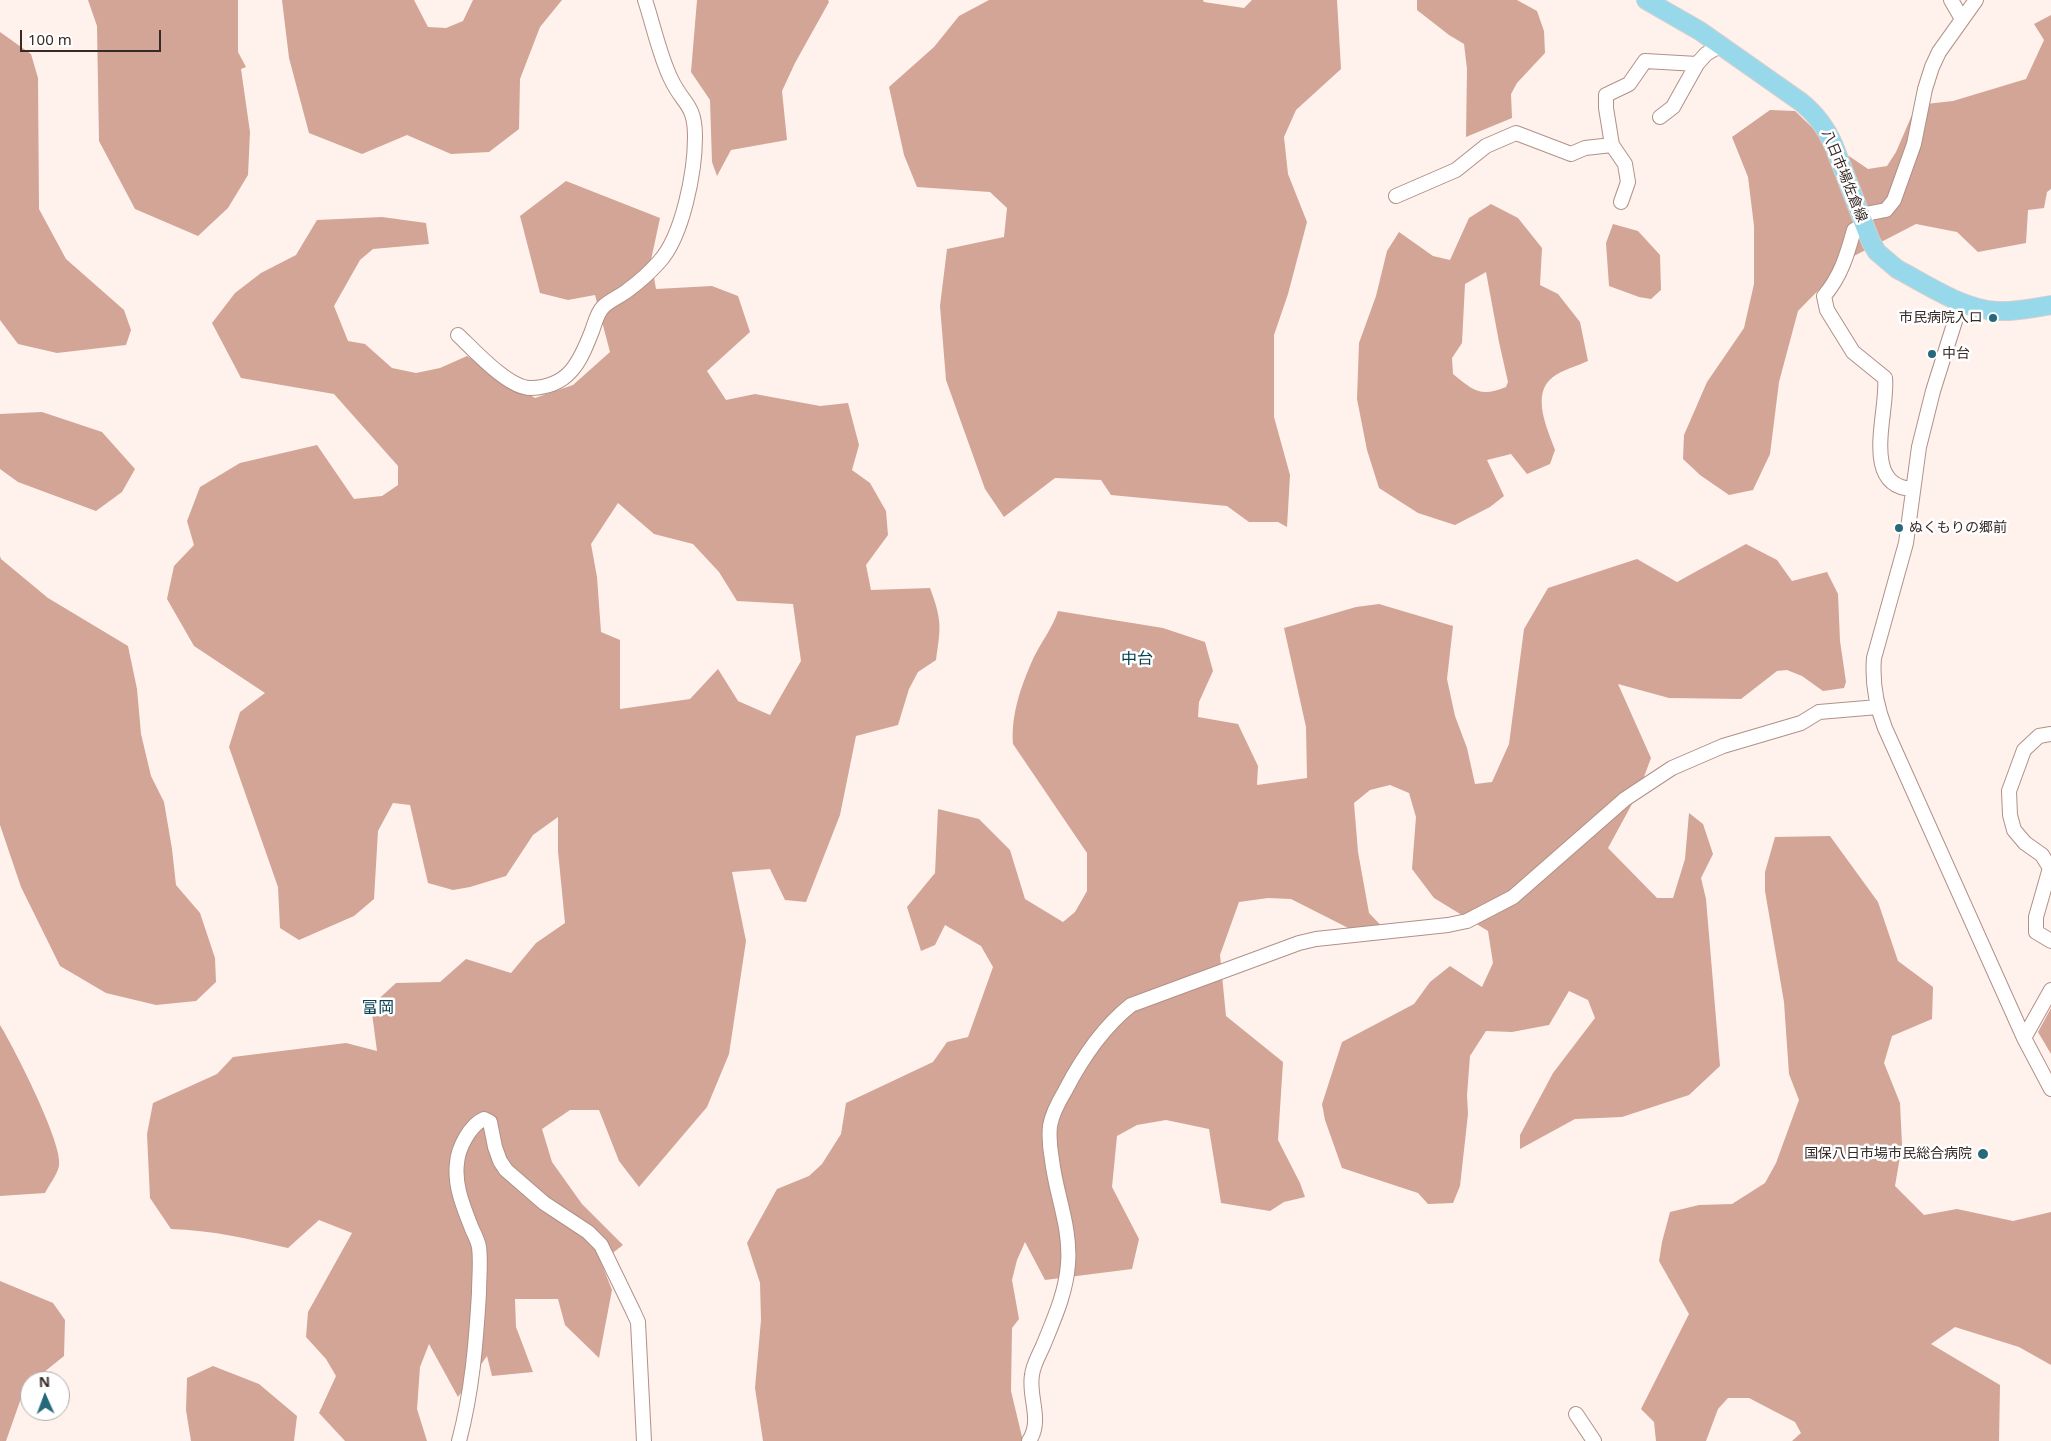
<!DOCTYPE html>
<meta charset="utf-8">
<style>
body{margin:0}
#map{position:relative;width:2051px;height:1441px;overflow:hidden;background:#fff1ec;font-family:"Noto Sans",sans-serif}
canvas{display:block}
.north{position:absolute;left:20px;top:1371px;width:50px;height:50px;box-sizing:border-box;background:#fff;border:1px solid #afaaa8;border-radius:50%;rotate:358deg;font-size:14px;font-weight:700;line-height:20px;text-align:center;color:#372a26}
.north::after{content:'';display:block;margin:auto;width:18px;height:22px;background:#26697b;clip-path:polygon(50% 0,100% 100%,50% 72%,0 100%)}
.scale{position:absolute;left:20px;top:30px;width:141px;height:22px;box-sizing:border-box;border:2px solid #372a26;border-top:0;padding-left:6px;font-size:15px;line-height:18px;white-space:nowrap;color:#372a26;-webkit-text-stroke:4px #fff;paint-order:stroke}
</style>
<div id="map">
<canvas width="2051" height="1441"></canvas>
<div class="north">N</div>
<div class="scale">100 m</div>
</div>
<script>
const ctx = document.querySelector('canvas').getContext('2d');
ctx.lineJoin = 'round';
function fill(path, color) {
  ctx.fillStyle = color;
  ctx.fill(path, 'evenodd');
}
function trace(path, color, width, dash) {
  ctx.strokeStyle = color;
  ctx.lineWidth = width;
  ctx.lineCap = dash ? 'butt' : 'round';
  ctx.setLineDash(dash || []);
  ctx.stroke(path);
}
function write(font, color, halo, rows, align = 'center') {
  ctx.font = font + ' "Noto Sans","Noto Sans JP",sans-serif';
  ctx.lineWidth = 5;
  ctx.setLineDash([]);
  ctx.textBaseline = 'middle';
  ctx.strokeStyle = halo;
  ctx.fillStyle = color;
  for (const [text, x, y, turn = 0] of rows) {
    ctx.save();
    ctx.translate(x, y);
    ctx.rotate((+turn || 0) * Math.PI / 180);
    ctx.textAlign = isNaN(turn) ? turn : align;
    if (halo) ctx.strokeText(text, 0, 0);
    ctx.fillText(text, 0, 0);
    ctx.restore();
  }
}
fill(new Path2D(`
 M88 0H238V52L246 67 241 69 250 132 248 175 228 208 198 236 135 209 99 141 97 26Z
 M282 0H414L428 27 446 28 463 21 473 0H562L540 27 520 79 519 129 489 152 451 154 407 135 362 154 309 133 289 58Z
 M697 0H828L829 2 795 63 782 91 787 140 731 150 717 176 712 162 710 100 691 72Z
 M989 0H1203L1204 2 1244 8 1252 0H1337L1341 69 1296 110 1284 137 1288 174 1307 222 1288 294 1274 335V417L1290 475 1287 527 1278 522H1249L1227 506 1111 495 1101 480 1055 478 1004 517 985 489 946 380 940 306 947 249 1004 237 1007 208 990 192 917 187 904 155 889 87 934 47 959 16Z
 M1417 0H1517L1537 11 1544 31 1545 53 1517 83 1511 94 1512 118 1466 137 1467 69 1464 44 1449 35 1417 10Z
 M2051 15V189L2047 192 2044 208 2028 210 2026 243 1978 252 1957 232 1916 224 1850 258 1798 311 1779 382 1770 454 1753 490 1729 495 1700 475 1683 459 1684 435 1707 382 1744 328 1754 284V226L1748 177 1732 137 1770 110 1795 111 1824 139 1868 169 1887 166 1896 152 1912 115 1926 104 1953 101 2026 79 2044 40 2034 24Z
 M0 32 31 54 38 78 39 209 66 259 124 310 131 330 126 345 57 353 18 344 0 320Z
 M566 181 660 218 651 260 656 289 712 286 738 296 750 332 707 371 726 400 755 394 820 406 848 403 859 445 852 470 870 483 886 511 888 535 866 565 871 590 930 588C942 620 941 627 936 660L918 672 909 689 898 725 856 736 840 815 806 902 785 900 770 869 732 872 746 941 729 1054 707 1107 639 1187 619 1161 599 1110H570L542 1129 552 1162 582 1204 623 1245 601 1262 612 1290 599 1358 565 1325 558 1299H515L516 1327 533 1372 492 1376 487 1356 458 1397 429 1344 420 1367 417 1409 427 1441H345L319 1413 336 1376 326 1359 306 1337 308 1312 352 1233 319 1220 288 1248C249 1239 211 1230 171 1229L150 1198 147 1134 153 1103 217 1074 233 1057 346 1043 377 1051 371 1006 396 983 440 982 466 959 511 973 536 943 565 923 558 851V817L533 835 506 876 470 887 453 890 428 883 410 805 393 803 378 831 374 899 354 916 299 940 280 928 278 887 229 747 240 712 265 693 194 646 167 599 174 566 194 545 187 521 200 487 240 463 317 445 354 499 382 496 398 485V466L334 394 241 378 212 323 235 293 261 273 296 255 317 220 382 217 426 223 429 244 373 249 360 260 334 306 348 341 365 344 392 368 416 373 440 368 467 356 535 398 573 385 610 352 595 295 568 300 540 293 520 216ZM618 503 654 534 693 544 719 572 737 601 793 604 801 661 770 715 738 701 718 669 690 699 620 709V640L601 632 597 577 591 544Z
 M1491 204 1518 218 1542 248 1540 285 1558 294 1580 322 1588 361C1577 366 1562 370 1553 377 1530 394 1548 430 1555 450L1550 464 1527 474 1511 454 1487 460 1504 496 1490 507 1455 525 1418 513 1379 488 1367 450 1357 399 1359 343 1376 296 1387 251 1399 232 1433 256 1450 260 1469 218ZM1486 272 1499 342 1508 382 1506 387C1480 398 1473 390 1453 374L1452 358 1462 343 1465 284Z
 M1613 224 1638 231 1660 255 1661 290 1651 299 1639 297 1609 286 1606 243Z
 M42 412 102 432 135 469 122 492 96 511 18 482 0 469V414Z
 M1746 544 1777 560 1792 581 1827 572 1838 594 1840 641 1846 682 1844 688 1823 691 1802 676 1787 670 1777 671 1741 699 1669 698 1618 684 1651 758 1638 793 1608 848 1657 898H1673L1685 859 1689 813 1703 824 1713 854 1701 878 1706 899 1720 1066 1689 1095 1622 1117 1575 1119 1520 1149V1135L1553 1073 1595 1018 1588 1000 1569 991 1549 1025 1512 1032 1486 1031 1470 1056 1467 1095 1468 1114 1460 1186 1453 1203 1428 1204 1418 1193 1342 1168 1325 1120 1322 1104 1342 1042 1414 1004 1430 982 1450 966 1482 987 1493 963 1488 931 1434 898 1412 869 1416 817 1409 793 1390 785 1370 790 1354 803 1358 852 1369 913 1393 938H1368L1291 899 1268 898 1239 902 1220 955 1226 1016 1283 1062 1278 1140 1300 1183 1305 1197 1284 1202 1270 1211 1221 1203 1209 1129 1166 1120 1137 1125 1117 1136 1112 1187 1139 1239 1132 1269 1045 1280 1025 1242 1017 1260 1012 1280 1019 1319 1012 1328 1011 1391 1023 1441H763L755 1388 761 1320 760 1283 747 1243 777 1189 809 1176 822 1164 841 1134 846 1103 933 1062 947 1042 968 1037 993 967 981 946 945 925 935 945 921 951 907 907 935 873 938 809 979 819 1010 850 1025 899 1063 922 1075 912 1087 891V853L1013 744C1011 714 1021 686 1033 659 1041 642 1052 629 1058 611L1163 628 1205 642 1213 671 1199 702 1198 717 1238 724 1258 766 1257 785 1307 778 1306 727 1284 628 1356 607 1379 604 1453 626 1447 679 1455 716 1467 748 1475 784 1492 782 1509 744 1524 629 1548 588 1637 559 1677 582Z
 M0 556 1 559 48 598 128 646 137 689 141 734 151 776 164 802 172 849 176 885 200 913 215 958 216 982 196 1001 156 1005 106 993 60 966 21 887 0 825Z
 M1830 836 1878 902 1898 961 1933 987 1932 1019 1892 1036 1884 1063 1900 1103 1902 1145 1895 1186 1924 1215 1957 1209 2013 1221 2051 1212V1365L2019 1347 1955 1327 1931 1344 2000 1385 1999 1441H1792L1801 1433 1795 1422 1749 1398H1728L1718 1409 1706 1441H1656L1654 1422 1641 1409 1689 1314 1659 1261 1662 1242 1670 1212 1699 1205 1732 1204 1765 1183 1776 1163 1799 1100 1789 1074 1784 1002 1765 891V872L1775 837Z
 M2051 1008V1054L2038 1032Z
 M0 1025C13 1046 64 1145 59 1166 57 1175 49 1185 45 1193L0 1196Z
 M0 1281 53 1303 65 1320 64 1356 33 1381H30L25 1387 6 1441H0Z
 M213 1366 259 1384 297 1416 294 1441H191L186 1410 187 1378Z`), '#d2a597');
const minor = new Path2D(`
 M1951 0 1962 19
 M1660 117 1673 107 1697 64 1706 54 1721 45
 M1612 145 1625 164 1628 182 1621 202
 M1396 196 1456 170 1486 146 1516 133 1571 154 1585 148 1612 145 1606 108V95L1629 84 1645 61 1697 64
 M1860 215 1886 210 1894 200 1914 144 1925 89 1932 67 1939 52 1976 0
 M1864 225 1854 230C1847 255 1841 276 1824 296L1827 310 1853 352 1885 378C1889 410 1859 487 1913 489
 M1961 302 1933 391 1919 447 1906 543 1874 658C1872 682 1876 705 1885 728L2024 1038 2051 1089
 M458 335C474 350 509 389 531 388 569 387 580 362 592 331 595 323 597 313 603 307 610 300 621 296 628 290 639 282 650 272 659 262 683 236 695 171 695 137 695 103 683 105 671 79 660 57 653 24 645 0
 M2051 734 2039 736 2024 750 2009 791 2010 815 2014 830 2025 843 2042 855 2050 868 2036 917V932L2051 941
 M2024 1038 2051 990
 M1576 1414 1594 1441
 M459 1441C472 1392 476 1343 479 1293 479 1278 481 1262 479 1247 478 1241 475 1235 472 1229 464 1208 454 1186 457 1163 458 1148 470 1125 484 1119L490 1122 495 1147 500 1161 506 1170 544 1203 588 1232 601 1245 633 1311 638 1322 644 1441
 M1029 1441C1043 1420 1028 1397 1032 1375 1033 1365 1039 1355 1043 1346 1054 1319 1066 1293 1068 1264 1071 1227 1056 1195 1052 1160 1050 1149 1049 1136 1050 1126 1052 1114 1059 1101 1065 1091 1082 1058 1102 1028 1131 1005L1299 943 1316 939 1448 925 1467 921 1513 897 1625 799 1672 768 1723 746 1801 723 1819 712 1878 707`);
const major = new Path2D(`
 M1646 0 1700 31 1801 102C1816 114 1826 127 1834 146L1871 242 1877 252 1897 269C1926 284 1964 310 1997 311 2015 312 2033 308 2051 305`);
trace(minor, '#b19187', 16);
trace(major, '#d3d0cf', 20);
trace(minor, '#fff', 14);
trace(major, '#97d8eb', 18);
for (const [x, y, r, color] of [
 [1993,318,5,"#26697b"],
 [1932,354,5,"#26697b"],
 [1899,528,5,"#26697b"],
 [1983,1154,6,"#26697b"]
]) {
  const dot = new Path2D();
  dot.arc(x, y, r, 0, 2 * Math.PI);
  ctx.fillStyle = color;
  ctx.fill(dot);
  trace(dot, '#fff', 2);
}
write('14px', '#372a26', '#fff', [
 ["八日市場佐倉線",1844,176,68]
]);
write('14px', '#372a26', '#fff', [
 ["市民病院入ロ",1983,318],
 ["中台",1942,354,"left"],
 ["ぬくもりの郷前",1909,528,"left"],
 ["国保八日市場市民総合病院",1972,1154]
], 'right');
write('16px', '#06414f', '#fff', [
 ["中台",1137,659],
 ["富岡",378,1008]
]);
</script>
